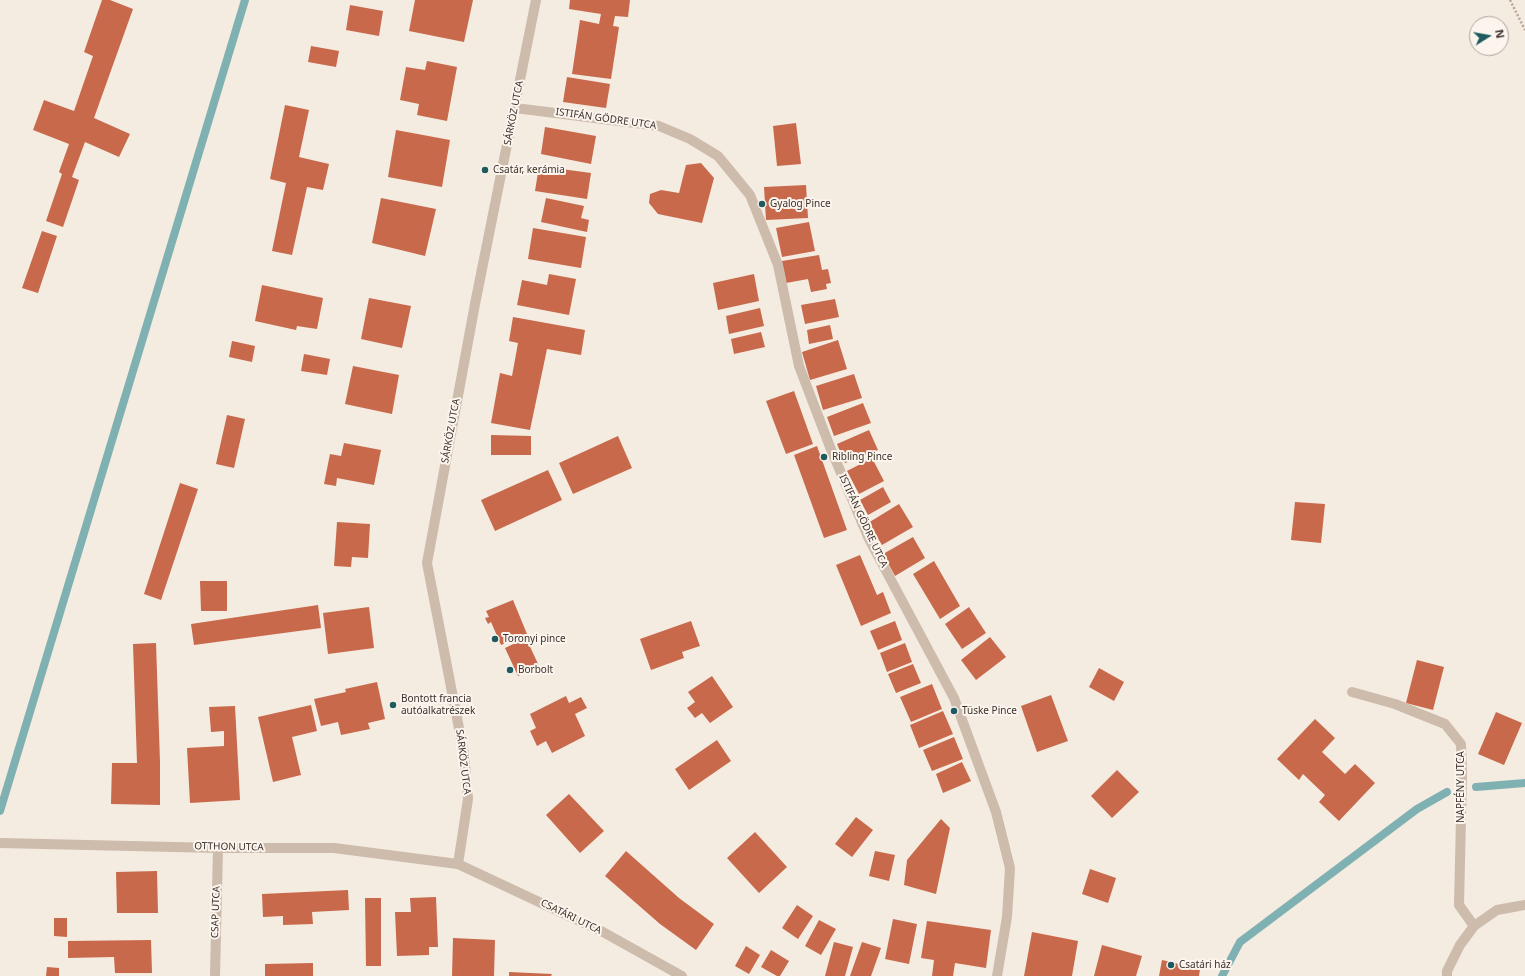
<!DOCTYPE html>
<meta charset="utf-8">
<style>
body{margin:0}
#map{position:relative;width:1525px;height:976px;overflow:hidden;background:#f4ebe1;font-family:"Noto Sans",sans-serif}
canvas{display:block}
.north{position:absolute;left:1469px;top:16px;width:40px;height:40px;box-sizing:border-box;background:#fbf5ee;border:1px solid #aea6a0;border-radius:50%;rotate:79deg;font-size:11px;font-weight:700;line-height:16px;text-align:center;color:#3b302b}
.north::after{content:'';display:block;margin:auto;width:14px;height:18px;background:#1f5a5e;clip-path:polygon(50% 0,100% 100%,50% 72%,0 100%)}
</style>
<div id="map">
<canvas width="1525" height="976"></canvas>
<div class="north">N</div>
</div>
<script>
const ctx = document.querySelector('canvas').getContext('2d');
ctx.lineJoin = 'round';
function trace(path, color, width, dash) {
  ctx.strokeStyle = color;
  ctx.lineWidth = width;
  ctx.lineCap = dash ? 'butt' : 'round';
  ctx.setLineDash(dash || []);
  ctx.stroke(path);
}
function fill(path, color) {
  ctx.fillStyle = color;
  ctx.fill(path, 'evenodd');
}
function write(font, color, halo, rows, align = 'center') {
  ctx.font = font + ' "Noto Sans",sans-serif';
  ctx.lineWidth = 4;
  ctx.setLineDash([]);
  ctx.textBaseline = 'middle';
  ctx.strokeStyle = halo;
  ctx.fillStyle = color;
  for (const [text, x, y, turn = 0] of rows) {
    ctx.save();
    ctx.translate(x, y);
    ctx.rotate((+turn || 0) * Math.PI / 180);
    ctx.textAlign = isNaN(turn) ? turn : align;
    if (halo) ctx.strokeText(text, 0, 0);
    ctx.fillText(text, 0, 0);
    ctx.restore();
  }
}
trace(new Path2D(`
 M1476 787 1525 783
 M0 811 245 0
 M1222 976 1240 942 1417 809 1447 792`), '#7fb0b2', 8);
fill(new Path2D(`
 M102 0H110L133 9 94 118 130 134 119 157 85 142 72 177 79 180 63 227 46 221 62 174 59 172 69 144 33 130 44 100 74 111 93 56 84 52Z
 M415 0H473L464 42 409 31Z
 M570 0H630L628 17 615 16 613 26 619 27 611 79 572 74 580 20 599 24 601 14 569 9Z
 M350 5 383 11 379 36 346 30Z
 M311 46 339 51 336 67 308 62Z
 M427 61 457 67 447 121 417 115 419 104 400 100 406 67 425 70Z
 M567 77 610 84 606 108 563 102Z
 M285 105 309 110 299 157 329 164 323 190 307 187 292 255 272 251 286 183 270 179Z
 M796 123 801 164 777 166 773 126Z
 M545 127 596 136 591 164 541 154Z
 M396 130 450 140 442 187 388 177Z
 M701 163 714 178 702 223 658 214 649 203 650 194 661 190 679 193 686 165Z
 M539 166 591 173 587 199 535 191Z
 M806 185 808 218 766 220 764 187Z
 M381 198 436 209 425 256 372 243Z
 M546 198 584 206 581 218 589 220 587 232 541 222Z
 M809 222 815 251 782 257 776 228Z
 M533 228 586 237 581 268 528 259Z
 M42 231 57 236 38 293 22 288Z
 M819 255 822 270 828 269 831 283 826 284 827 289 811 292 808 279 786 283 782 261Z
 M549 274 576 279 569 315 517 305 522 280 547 285Z
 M754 274 759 301 718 310 713 283Z
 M262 285 323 298 317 329 297 326 296 330 255 321Z
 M369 298 411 306 402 348 361 339Z
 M835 299 839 317 805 324 801 305Z
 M760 308 764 326 729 334 726 316Z
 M513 317 585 330 581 355 547 349 530 430 491 423 500 373 512 376 518 343 509 341Z
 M830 325 833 339 809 344 807 330Z
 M761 332 765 347 734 354 731 339Z
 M838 340 847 369 810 380 802 352Z
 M232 341 255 346 252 362 229 357Z
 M304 354 330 359 327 375 301 371Z
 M353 366 399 375 392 414 345 404Z
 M854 374 862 398 823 410 816 386Z
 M794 391 813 444 786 454 766 401Z
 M863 403 871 423 834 436 827 417Z
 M227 415 245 419 234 468 216 464Z
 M869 430 878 450 845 463 837 444Z
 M491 435 531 436V455H491Z
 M618 436 632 468 573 494 559 463Z
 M344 443 381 450 374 485 337 478 336 486 324 484 330 454 341 456Z
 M817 446 847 530 824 538 794 455Z
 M872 458 884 481 859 494 847 471Z
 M548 470 562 500 495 531 481 500Z
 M180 483 198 489 161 600 144 594Z
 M883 487 891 502 868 515 860 500Z
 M1295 502 1325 504 1321 543 1291 540Z
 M899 504 913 527 882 545 868 523Z
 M337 522 370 524 368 558 352 557 351 567 334 566Z
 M913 537 925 558 895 576 883 554Z
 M860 555 877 595 883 592 891 613 861 626 836 565Z
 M934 561 960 606 940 619 913 574Z
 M200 581H227V611H201Z
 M513 600 527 634 501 645 491 622 488 624 485 618 489 617 486 611Z
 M318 605 321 628 194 645 191 624Z
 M369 607 374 648 328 654 323 613Z
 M969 607 986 633 962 649 945 624Z
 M691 621 700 646 682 652 684 658 651 670 640 639Z
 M895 621 902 640 878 650 870 631Z
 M990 637 1006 657 976 680 961 660Z
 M526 638 539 666 518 676 505 648Z
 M156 643 160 762V805L111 804 112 763H137L133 644Z
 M905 643 912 662 887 672 880 653Z
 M1417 660 1444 667 1433 710 1406 703Z
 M913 664 921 683 896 693 888 674Z
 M1099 668 1124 682 1114 701 1089 687Z
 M712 676 733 707 710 723 702 713 695 718 687 708 695 702 688 692Z
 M377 682 385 719 368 723 370 729 341 735 338 722 321 726 314 699 346 692 345 689Z
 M932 684 942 709 911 722 900 697Z
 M1051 695 1068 741 1037 752 1021 706Z
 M566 696 569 703 581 697 587 708 575 714 585 736 552 753 546 741 537 746 530 731 536 728 530 714Z
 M311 705 317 731 292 737 301 775 273 782 258 717Z
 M235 706 240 800 190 803 187 748 224 746V731L211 732 209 707Z
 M943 711 953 734 919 748 910 725Z
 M1496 712 1522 723 1504 765 1478 754Z
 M1315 719 1335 738 1322 752 1345 774 1355 764 1375 783 1339 821 1319 802 1325 795 1303 774 1299 780 1277 759Z
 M954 737 963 759 932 771 923 750Z
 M717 740 731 761 689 790 675 769Z
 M962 762 971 781 943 793 936 774Z
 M1117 770 1139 792 1112 818 1091 796Z
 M569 794 604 831 580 853 546 815Z
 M856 817 873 830 852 857 835 844Z
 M941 819 950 828 936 894 904 885 907 860Z
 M755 832 787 867 759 893 727 858Z
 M626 851 679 898 714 924 696 950 660 924 605 876Z
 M875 851 895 855 889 881 869 876Z
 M1090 869 1116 878 1108 903 1082 894Z
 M157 871 158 913H117L116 872Z
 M348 890 349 910 312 912 313 924 283 925V916L263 917 262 894Z
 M436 897 438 947H429V955L397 956 395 912H411L410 898Z
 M365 898H381V966H366Z
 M797 905 813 916 798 939 782 928Z
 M54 918H67V937L54 936Z
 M893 919 917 924 909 964 885 959Z
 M819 920 836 929 821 955 805 946Z
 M927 921 991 930 986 968 955 963 953 976H932L934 960 921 958Z
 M1032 932 1078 941 1072 976H1024Z
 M453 938 495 940 494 976H452Z
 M151 940 152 973H115L114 957 68 958V941Z
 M834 942 853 947 845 976H825Z
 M862 942 881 948 871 976H850Z
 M1102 945 1142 956 1136 976H1094Z
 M746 946 760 955 749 974 735 966Z
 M771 950 789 961 780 976H777L761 967Z
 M1162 960 1200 969 1199 976H1159Z
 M313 963V976H265V964Z
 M47 967 59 968V976H46Z
 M509 972 552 974 551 976H509Z`), '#c8694b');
trace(new Path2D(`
 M1510 0 1525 30`), '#b9a596', 2.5, [2, 2]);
trace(new Path2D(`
 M515 108 659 126 690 139 718 156 750 195 778 265 799 366 830 447 869 539 954 698 996 812 1010 868 1007 917 997 976
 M1352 692 1395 704 1445 724 1461 744 1462 775 1459 905 1474 926
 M0 843 218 848H334L458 864 603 932 682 976
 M458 864 468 799 464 754 427 563 475 304 536 0
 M215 976 218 848
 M1447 976V971L1460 945 1474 926 1497 910 1525 905`), '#cdbbac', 10);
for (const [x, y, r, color] of [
 [485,170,4,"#1f5a5e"],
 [762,204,4,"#1f5a5e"],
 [824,457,4,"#1f5a5e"],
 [495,639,4,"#1f5a5e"],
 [510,670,4,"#1f5a5e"],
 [393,705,4,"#1f5a5e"],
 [954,711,4,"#1f5a5e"],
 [1171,965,4,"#1f5a5e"]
]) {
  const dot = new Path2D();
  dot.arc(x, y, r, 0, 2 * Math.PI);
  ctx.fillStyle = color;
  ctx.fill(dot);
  trace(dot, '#fbf5ee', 1.5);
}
write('10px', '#3b302b', '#fbf5ee', [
 ["SÁRKÖZ UTCA",514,113,-79],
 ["ISTIFÁN GÖDRE UTCA",606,119,8],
 ["SÁRKÖZ UTCA",451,431,-80],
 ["ISTIFÁN GÖDRE UTCA",863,521,65],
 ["SÁRKÖZ UTCA",463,762,83],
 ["NAPFÉNY UTCA",1461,787,-90],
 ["OTTHON UTCA",229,847,1],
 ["CSAP UTCA",216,912,-88],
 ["CSATÁRI UTCA",571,917,26]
]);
write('10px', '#3b302b', '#fbf5ee', [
 ["Csatár, kerámia",493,170],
 ["Gyalog Pince",770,204],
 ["Ribling Pince",832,457],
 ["Toronyi pince",503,639],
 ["Borbolt",518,670],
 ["Bontott francia",401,699],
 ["autóalkatrészek",401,711],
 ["Tüske Pince",962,711],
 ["Csatári ház",1179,965]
], 'left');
</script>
